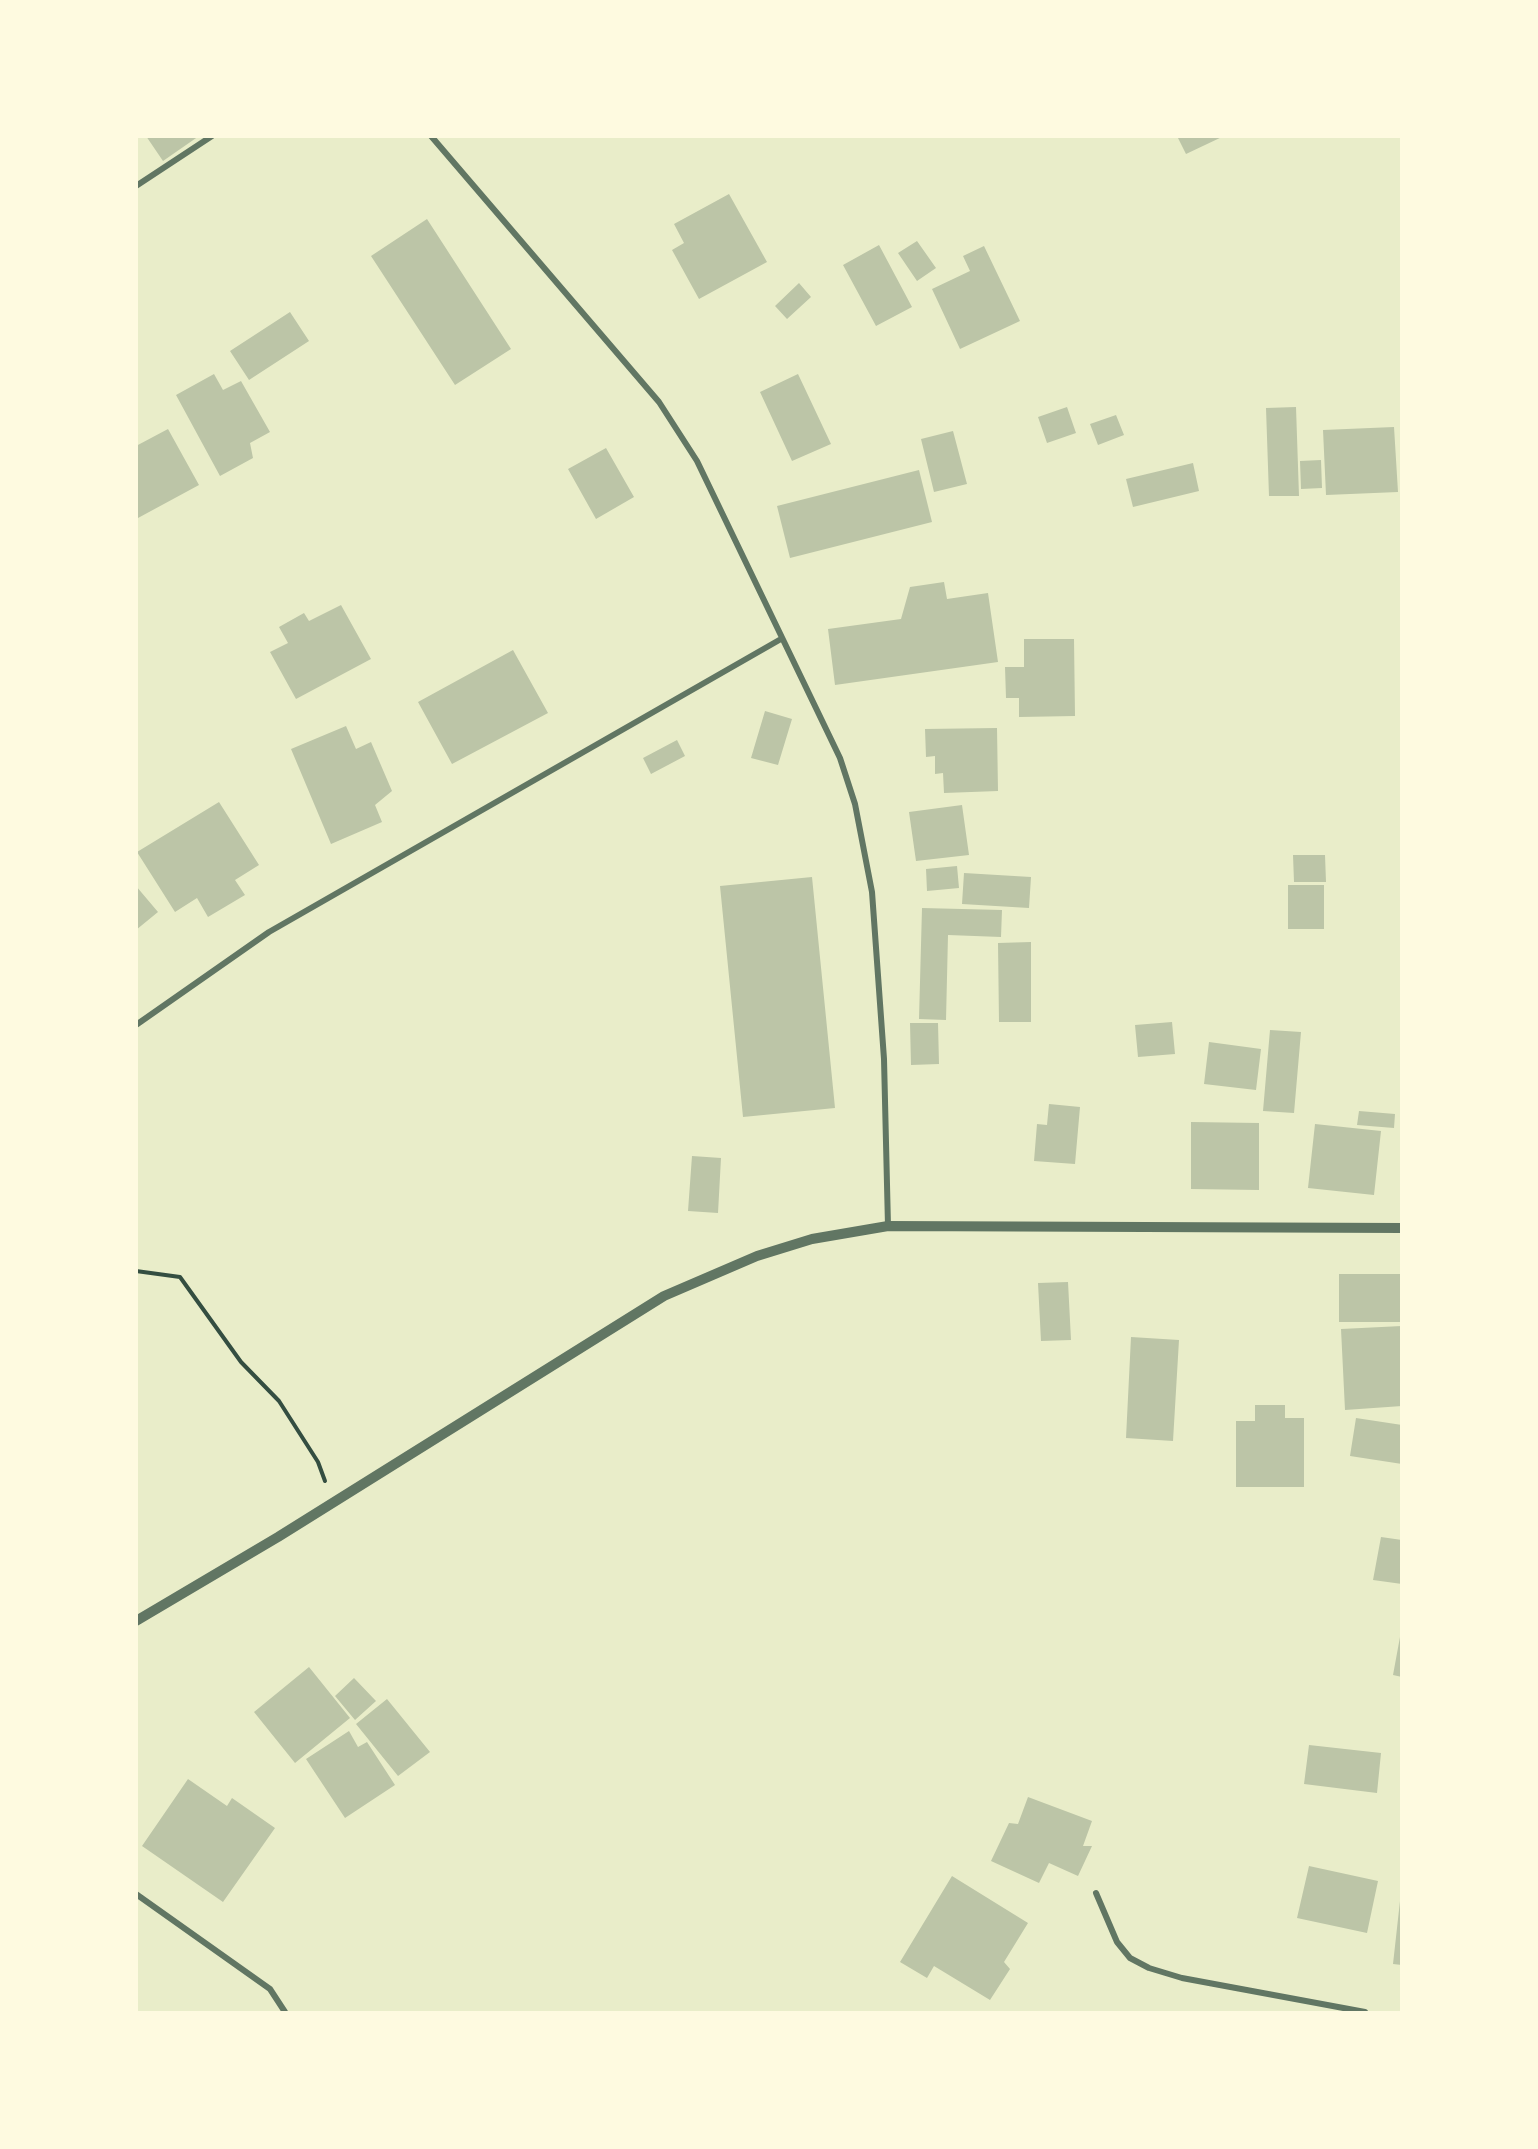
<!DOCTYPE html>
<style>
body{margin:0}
#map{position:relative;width:1538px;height:2149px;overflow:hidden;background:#e9edc9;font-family:"Public Sans",sans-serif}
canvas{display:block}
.frame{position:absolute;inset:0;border:138px solid #fefae0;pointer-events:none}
</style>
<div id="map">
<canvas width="1538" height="2149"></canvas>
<div class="frame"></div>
</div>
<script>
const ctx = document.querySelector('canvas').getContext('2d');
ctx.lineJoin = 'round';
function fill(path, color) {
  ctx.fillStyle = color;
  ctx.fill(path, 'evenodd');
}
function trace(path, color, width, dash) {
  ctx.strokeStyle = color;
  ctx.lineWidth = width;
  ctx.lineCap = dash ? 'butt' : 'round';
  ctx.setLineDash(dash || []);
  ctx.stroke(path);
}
fill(new Path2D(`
 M146 136H199L163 161Z
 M1177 136H1224L1186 154Z
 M729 194 767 262 699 299 672 250 684 243 674 224Z
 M427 219 511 349 455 385 371 256Z
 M917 241 936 268 917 281 898 253Z
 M879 245 912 307 876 326 843 265Z
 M984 246 1020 321 960 349 932 289 970 271 963 256Z
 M799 283 811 297 787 319 775 306Z
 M290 312 309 341 249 380 230 351Z
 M214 374 223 390 241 381 270 432 250 443 253 458 220 476 176 395Z
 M798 374 831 444 792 461 760 392Z
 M1067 407 1076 433 1047 443 1038 417Z
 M1296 407 1299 496H1269L1266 408Z
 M1116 415 1124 435 1098 445 1090 424Z
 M1394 427 1398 492 1326 495 1323 430Z
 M168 429 199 485 138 518 136 515V446Z
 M953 431 967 484 934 492 921 439Z
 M606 448 634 497 596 519 568 469Z
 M1321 460 1322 488 1301 489 1300 461Z
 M1193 463 1199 491 1133 507 1126 479Z
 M919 470 932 522 790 558 777 506Z
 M944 582 947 599 988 593 998 662 835 685 828 629 901 619 910 587Z
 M341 605 371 659 296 699 270 652 288 643 279 627 304 613 309 621Z
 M1024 639H1074L1075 716 1019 717V698H1006L1005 667H1024Z
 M513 650 548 713 452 764 418 702Z
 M765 711 792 719 778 765 751 758Z
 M346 726 356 749 371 742 392 791 375 805 382 822 331 844 291 749Z
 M997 728 998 791 944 793 943 773 935 774V756L926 757 925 729Z
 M677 740 685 756 651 774 643 758Z
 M219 802 259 865 235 880 245 895 208 917 197 898 175 912 137 852Z
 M962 805 969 855 916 861 909 812Z
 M1293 855H1325L1326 882H1294Z
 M957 866 959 888 927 891 926 869Z
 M964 873 1031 877 1029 908 962 904Z
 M812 877 835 1108 743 1117 720 886Z
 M1288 885H1324V929H1288Z
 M136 886 158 912 136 930Z
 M922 908 1002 910 1001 937 948 935 946 1020 919 1019Z
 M1031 942V1022H999L998 943Z
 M1172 1022 1175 1054 1138 1057 1135 1025Z
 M910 1023H938L939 1064 911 1065Z
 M1270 1030 1301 1032 1294 1113 1263 1111Z
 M1209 1042 1261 1049 1256 1090 1204 1084Z
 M1049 1104 1080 1107 1075 1164 1034 1161 1037 1124 1047 1125Z
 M1359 1111 1395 1114 1394 1128 1357 1125Z
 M1191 1122 1259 1123V1190L1191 1189Z
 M1315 1124 1381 1131 1374 1195 1308 1188Z
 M692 1156 721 1158 718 1213 688 1211Z
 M1339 1274H1402V1322H1339Z
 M1068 1282 1071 1340 1041 1341 1038 1283Z
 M1402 1326V1406L1345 1410 1341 1329Z
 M1131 1337 1179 1340 1173 1441 1126 1438Z
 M1255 1405H1285V1418H1304V1487H1236V1421H1255Z
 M1356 1418 1402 1425V1464L1350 1456Z
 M1381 1537 1402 1540V1584L1373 1580Z
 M1400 1637H1402V1677L1393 1675Z
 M309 1667 350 1718 295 1763 254 1712Z
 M354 1678 376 1701 355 1720 335 1696Z
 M387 1699 430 1752 398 1776 356 1724Z
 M349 1731 358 1747 367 1742 395 1785 345 1818 306 1759Z
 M1309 1745 1381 1753 1377 1793 1304 1784Z
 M188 1779 227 1806 232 1798 275 1828 223 1902 142 1846Z
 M1028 1797 1092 1821 1083 1846H1092L1078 1876 1049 1863 1039 1883 991 1861 1009 1823 1018 1824Z
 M1309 1866 1378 1881 1367 1933 1297 1918Z
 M952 1876 1028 1923 1004 1962 1010 1969 990 2000 934 1966 927 1978 900 1962Z
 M1400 1901H1402V1965L1393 1964Z`), '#bcc5a7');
trace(new Path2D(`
 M136 1271 180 1277 241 1362 279 1401 318 1462 325 1481`), '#344e41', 4);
trace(new Path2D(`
 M431 136 659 402 697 461 840 758 855 804 872 892 884 1059 888 1226
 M136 186 212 136
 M136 1025 269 932 781 639
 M1096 1893 1117 1942 1130 1958 1149 1968 1182 1978 1365 2012
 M136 1894 270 1989 285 2012`), '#617663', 6);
trace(new Path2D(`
 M136 1621 278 1537 664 1296 757 1256 812 1239 888 1226 1402 1228`), '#617663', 10);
</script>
